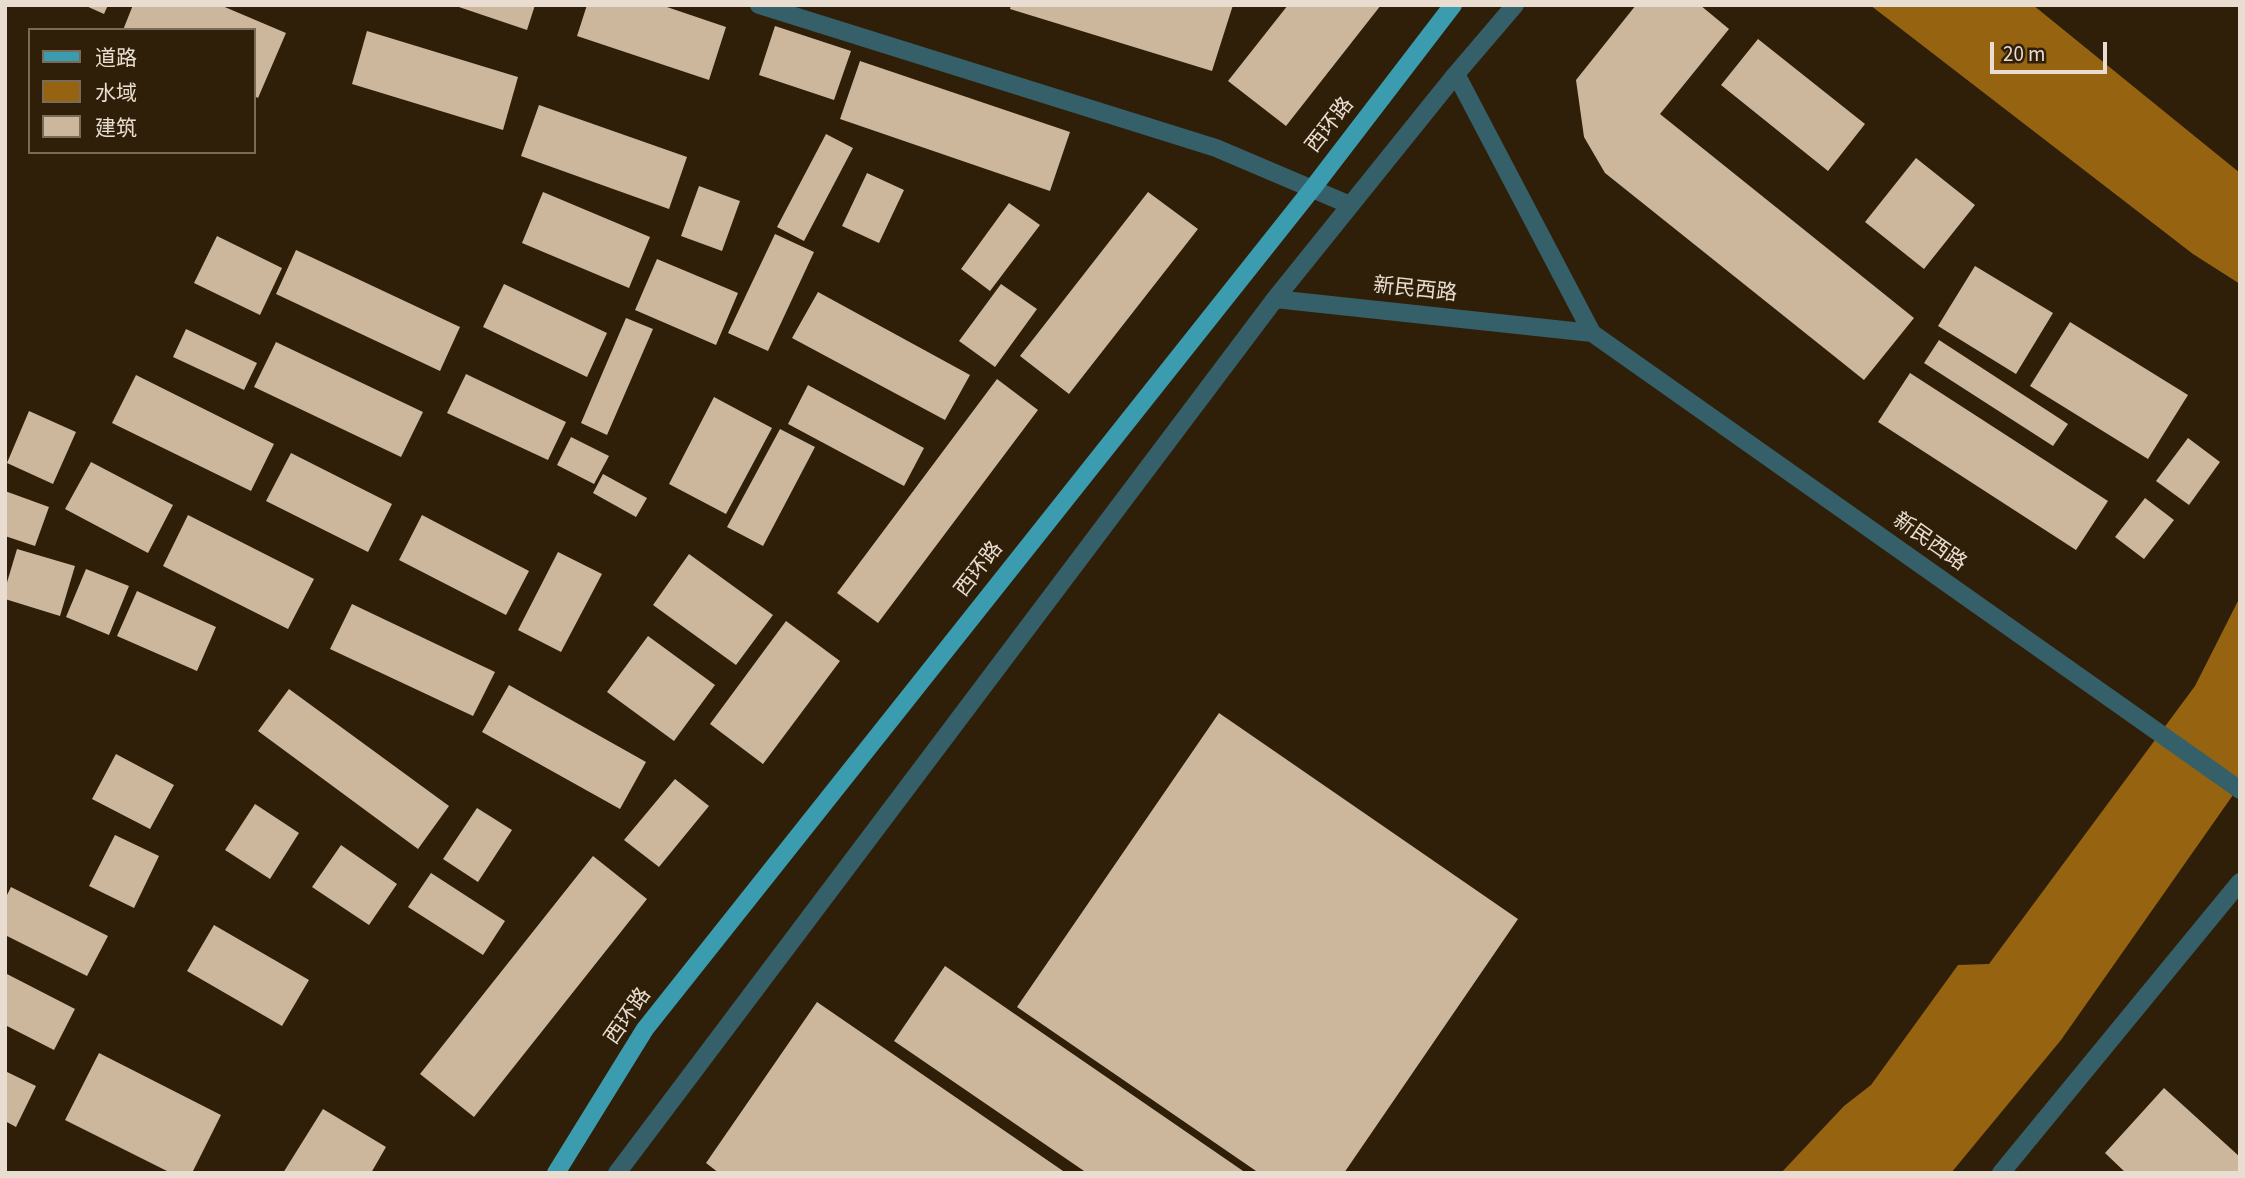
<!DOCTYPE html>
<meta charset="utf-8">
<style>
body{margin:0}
#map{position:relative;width:2245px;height:1178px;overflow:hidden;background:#2f1f08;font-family:"Source Sans 3","Noto Sans SC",sans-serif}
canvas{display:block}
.frame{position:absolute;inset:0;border:7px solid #e8ddd0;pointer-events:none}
.legend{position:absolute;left:28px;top:28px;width:228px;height:126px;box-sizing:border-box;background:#2f1f08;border:2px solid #796b58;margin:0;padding:9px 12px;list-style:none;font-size:21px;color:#e8ddd0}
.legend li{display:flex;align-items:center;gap:14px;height:35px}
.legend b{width:35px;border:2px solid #796b58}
.scale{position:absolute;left:1990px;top:42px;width:117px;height:32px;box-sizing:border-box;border:4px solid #e8ddd0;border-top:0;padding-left:9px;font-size:21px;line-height:24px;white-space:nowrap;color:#e8ddd0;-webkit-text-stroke:5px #2f1f08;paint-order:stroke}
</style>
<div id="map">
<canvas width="2245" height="1178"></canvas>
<div class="frame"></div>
<ul class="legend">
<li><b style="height:9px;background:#3b9cb0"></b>道路</li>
<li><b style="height:19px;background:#966410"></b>水域</li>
<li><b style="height:19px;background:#ccb79d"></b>建筑</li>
</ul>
<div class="scale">20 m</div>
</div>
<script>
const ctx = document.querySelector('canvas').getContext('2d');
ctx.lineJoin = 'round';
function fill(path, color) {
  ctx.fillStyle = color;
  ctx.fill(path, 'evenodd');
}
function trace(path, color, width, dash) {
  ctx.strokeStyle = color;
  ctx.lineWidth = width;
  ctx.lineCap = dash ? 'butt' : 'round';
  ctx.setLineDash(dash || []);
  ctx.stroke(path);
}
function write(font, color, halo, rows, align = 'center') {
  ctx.font = font + ' "Source Sans 3","Noto Sans SC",sans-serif';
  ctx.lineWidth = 7;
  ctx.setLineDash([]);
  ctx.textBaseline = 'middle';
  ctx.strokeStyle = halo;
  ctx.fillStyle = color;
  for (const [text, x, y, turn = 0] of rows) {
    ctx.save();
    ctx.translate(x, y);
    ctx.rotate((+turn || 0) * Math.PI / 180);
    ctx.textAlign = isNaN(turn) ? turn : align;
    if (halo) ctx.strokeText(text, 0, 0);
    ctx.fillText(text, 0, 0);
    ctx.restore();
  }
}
fill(new Path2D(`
 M1870 5H2033L2240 173V284L2193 254Z
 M2240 597V785L2061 1040 1951 1173H1781L1844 1106 1871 1085 1958 965 1989 964 2195 686Z`), '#966410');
fill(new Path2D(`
 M84 5H108L104 14Z
 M133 5H220L286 33 258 98 254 96V30H123Z
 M453 5H535L527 30Z
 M587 5H661L726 27 709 80 577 36Z
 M1011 5H1233L1212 71 1010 9Z
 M1288 5H1381L1286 126 1228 81Z
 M1636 5H1700L1729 29 1660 114 1914 318 1864 380 1605 173 1584 137 1576 80Z
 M775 26 851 51 834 100 759 75Z
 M367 31 518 77 503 130 352 84Z
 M1758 39 1865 124 1828 171 1721 85Z
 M860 61 1070 132 1050 191 840 119Z
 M539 105 687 157 669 209 521 156Z
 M826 134 853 148 804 241 777 227Z
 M1916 158 1975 205 1924 269 1865 222Z
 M867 173 904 190 879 243 842 226Z
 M699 186 740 201 722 251 681 236Z
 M543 192 650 237 629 288 522 243Z
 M1148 192 1198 229 1069 394 1020 356Z
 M1009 203 1040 225 990 291 961 269Z
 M775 234 814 252 768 351 728 333Z
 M217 236 282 268 260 315 194 283Z
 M296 250 460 327 440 371 276 294Z
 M657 259 738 293 716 345 635 310Z
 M1975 266 2053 313 2016 374 1938 326Z
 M504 284 607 333 587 377 483 327Z
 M1001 284 1037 309 995 367 959 341Z
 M818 292 970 375 945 420 792 338Z
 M626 318 653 329 607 435 581 423Z
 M2070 322 2188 395 2148 459 2030 386Z
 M186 329 257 363 244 390 173 357Z
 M1939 340 2068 424 2053 446 1924 363Z
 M276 342 423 412 401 457 254 387Z
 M1910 373 2108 501 2076 550 1878 422Z
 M466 374 566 422 548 460 447 413Z
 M136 375 274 444 251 491 112 423Z
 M997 379 1038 410 878 623 837 593Z
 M808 385 924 448 904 486 788 424Z
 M714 397 772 428 726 514 669 484Z
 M29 411 76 432 53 484 7 463Z
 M780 429 815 447 763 546 727 527Z
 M571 437 609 456 594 484 557 465Z
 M2188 438 2220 462 2189 505 2156 481Z
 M291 453 392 504 368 552 266 501Z
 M91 462 173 505 148 553 65 509Z
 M603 474 647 498 636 517 593 493Z
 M5 491 49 507 35 546 5 536Z
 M2145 498 2174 520 2144 559 2115 537Z
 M188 515 314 579 288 629 163 566Z
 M422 515 529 571 506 615 399 560Z
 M17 549 75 566 60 616 5 599V589Z
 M558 552 602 574 561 652 518 630Z
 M689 554 773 615 736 665 653 605Z
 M86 569 129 586 109 635 66 617Z
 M137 591 216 627 197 671 117 636Z
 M352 604 495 672 473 716 330 649Z
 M786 621 840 661 763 764 710 724Z
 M648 636 715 685 674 741 607 692Z
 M509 685 646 762 620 809 482 732Z
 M289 689 449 806 418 849 258 731Z
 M1219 713 1518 919 1344 1173H1259L1017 1007Z
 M116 754 174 785 150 829 92 799Z
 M675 779 709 806 659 867 624 840Z
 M255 804 299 833 270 879 225 850Z
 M477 808 512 830 478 882 443 859Z
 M115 835 159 856 134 908 89 886Z
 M341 845 397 884 369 925 312 887Z
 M593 856 647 899 474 1117 420 1074Z
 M431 873 505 921 483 955 408 907Z
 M11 887 108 936 87 976 5 935V899Z
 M214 925 309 980 282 1026 187 971Z
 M945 966 1246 1173H1087L894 1041Z
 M5 973 75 1009 54 1050 5 1025Z
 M817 1002 1066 1173H719L706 1163Z
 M99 1053 221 1115 192 1173H171L65 1120Z
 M5 1071 36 1086 16 1127 5 1121Z
 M2164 1088 2240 1157V1173H2126L2105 1153Z
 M323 1109 386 1147 371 1173H283Z`), '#ccb79d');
trace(new Path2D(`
 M759 5 1216 148 1350 205
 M1456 74 1592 333 2240 790
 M1275 299 1592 333
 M617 1173 1275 299 1456 74 1515 5
 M2001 1173 2240 882`), '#356069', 18);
trace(new Path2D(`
 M556 1173 645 1029 1312 189 1453 5`), '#3b9cb0', 18);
write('21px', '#e8ddd0', '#2f1f08', [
 ["西环路",1331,126,-52],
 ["新民西路",1415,291,6],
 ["新民西路",1929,543,35],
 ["西环路",980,570,-52],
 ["西环路",629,1017,-55]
]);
</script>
